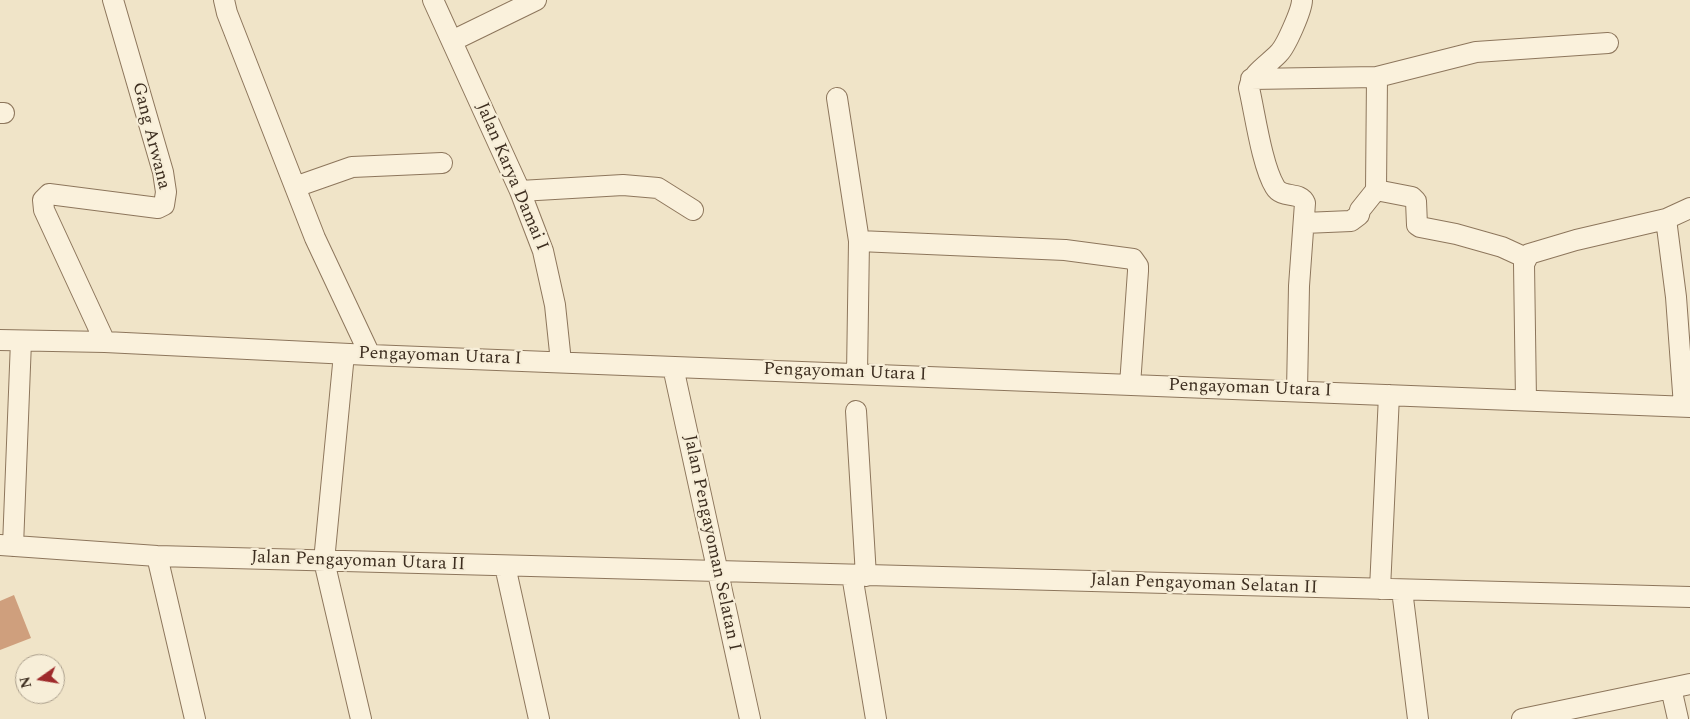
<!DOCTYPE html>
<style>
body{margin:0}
#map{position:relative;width:1690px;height:719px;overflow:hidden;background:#f0e4c8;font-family:Spectral,serif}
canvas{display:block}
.north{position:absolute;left:15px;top:654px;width:50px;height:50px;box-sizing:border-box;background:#f7eed8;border:1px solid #ada18e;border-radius:50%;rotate:257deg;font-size:14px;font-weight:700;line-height:20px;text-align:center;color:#3d2e20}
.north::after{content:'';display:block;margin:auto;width:18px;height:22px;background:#9e2a2b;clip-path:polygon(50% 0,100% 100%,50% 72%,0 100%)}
</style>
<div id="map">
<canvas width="1690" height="719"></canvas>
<div class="north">N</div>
</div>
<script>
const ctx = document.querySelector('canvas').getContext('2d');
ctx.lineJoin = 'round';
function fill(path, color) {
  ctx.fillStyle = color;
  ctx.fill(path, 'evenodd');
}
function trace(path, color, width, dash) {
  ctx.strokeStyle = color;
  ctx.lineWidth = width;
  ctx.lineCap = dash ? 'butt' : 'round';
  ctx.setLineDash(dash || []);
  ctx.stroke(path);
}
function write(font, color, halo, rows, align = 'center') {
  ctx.font = font + ' Spectral,serif';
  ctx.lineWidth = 4.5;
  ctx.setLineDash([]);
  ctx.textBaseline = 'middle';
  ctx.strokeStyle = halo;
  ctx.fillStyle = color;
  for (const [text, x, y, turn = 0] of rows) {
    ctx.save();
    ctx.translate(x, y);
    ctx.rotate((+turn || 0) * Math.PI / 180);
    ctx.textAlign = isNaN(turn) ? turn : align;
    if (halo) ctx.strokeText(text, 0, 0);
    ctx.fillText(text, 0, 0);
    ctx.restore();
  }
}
fill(new Path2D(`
 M14 595 31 638 0 650V601Z`), '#cf9f7d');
const minor = new Path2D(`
 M224 0 227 13 315 238 370 355
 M433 0 520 191 543 251 555 305 561 362
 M452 41 536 0
 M1251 79 1377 77 1476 52 1608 43
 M837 98 859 241 857 374
 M0 113H4
 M295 187 352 167 442 163
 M1376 190 1412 197 1416 201 1417 225 1420 227 1456 234 1502 247 1526 258
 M520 191 623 185 658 188 693 210
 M1666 219 1676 297 1684 406
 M1304 223 1351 221 1359 215 1360 210 1376 190 1377 77
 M859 241 1065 250 1133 259 1138 266V271L1130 385
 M0 340 105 342 370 355 1690 407
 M105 342 44 210 43 200 49 194 158 208 164 205 166 192 163 172 113 0
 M344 354 324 561 361 719
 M673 367 750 719
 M1297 391 1299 286 1305 203C1300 191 1282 199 1275 187 1262 166 1255 114 1249 88 1252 73 1269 64 1279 53 1286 46 1302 10 1302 0
 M1526 400 1524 264 1529 254 1576 240 1666 219 1690 208
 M856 411 866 576
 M0 545 157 556 1690 597
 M13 546 21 341
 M157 556 195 719
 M505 566 539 719
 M852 575 876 719
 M1380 589 1389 395
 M1402 590 1418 719
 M1671 688 1678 719
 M1522 719 1690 684`);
trace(minor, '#8d765c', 22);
trace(minor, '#faf1dc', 20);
write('18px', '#3d2e20', '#f7eed8', [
 ["Gang Arwana",150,136,76],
 ["Jalan Karya Damai I",511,177,67],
 ["Pengayoman Utara I",440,357,2],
 ["Pengayoman Utara I",845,373,2],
 ["Pengayoman Utara I",1250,389,2],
 ["Jalan Pengayoman Selatan I",711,543,78],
 ["Jalan Pengayoman Utara II",358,562,2],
 ["Jalan Pengayoman Selatan II",1204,585,2]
]);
</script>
